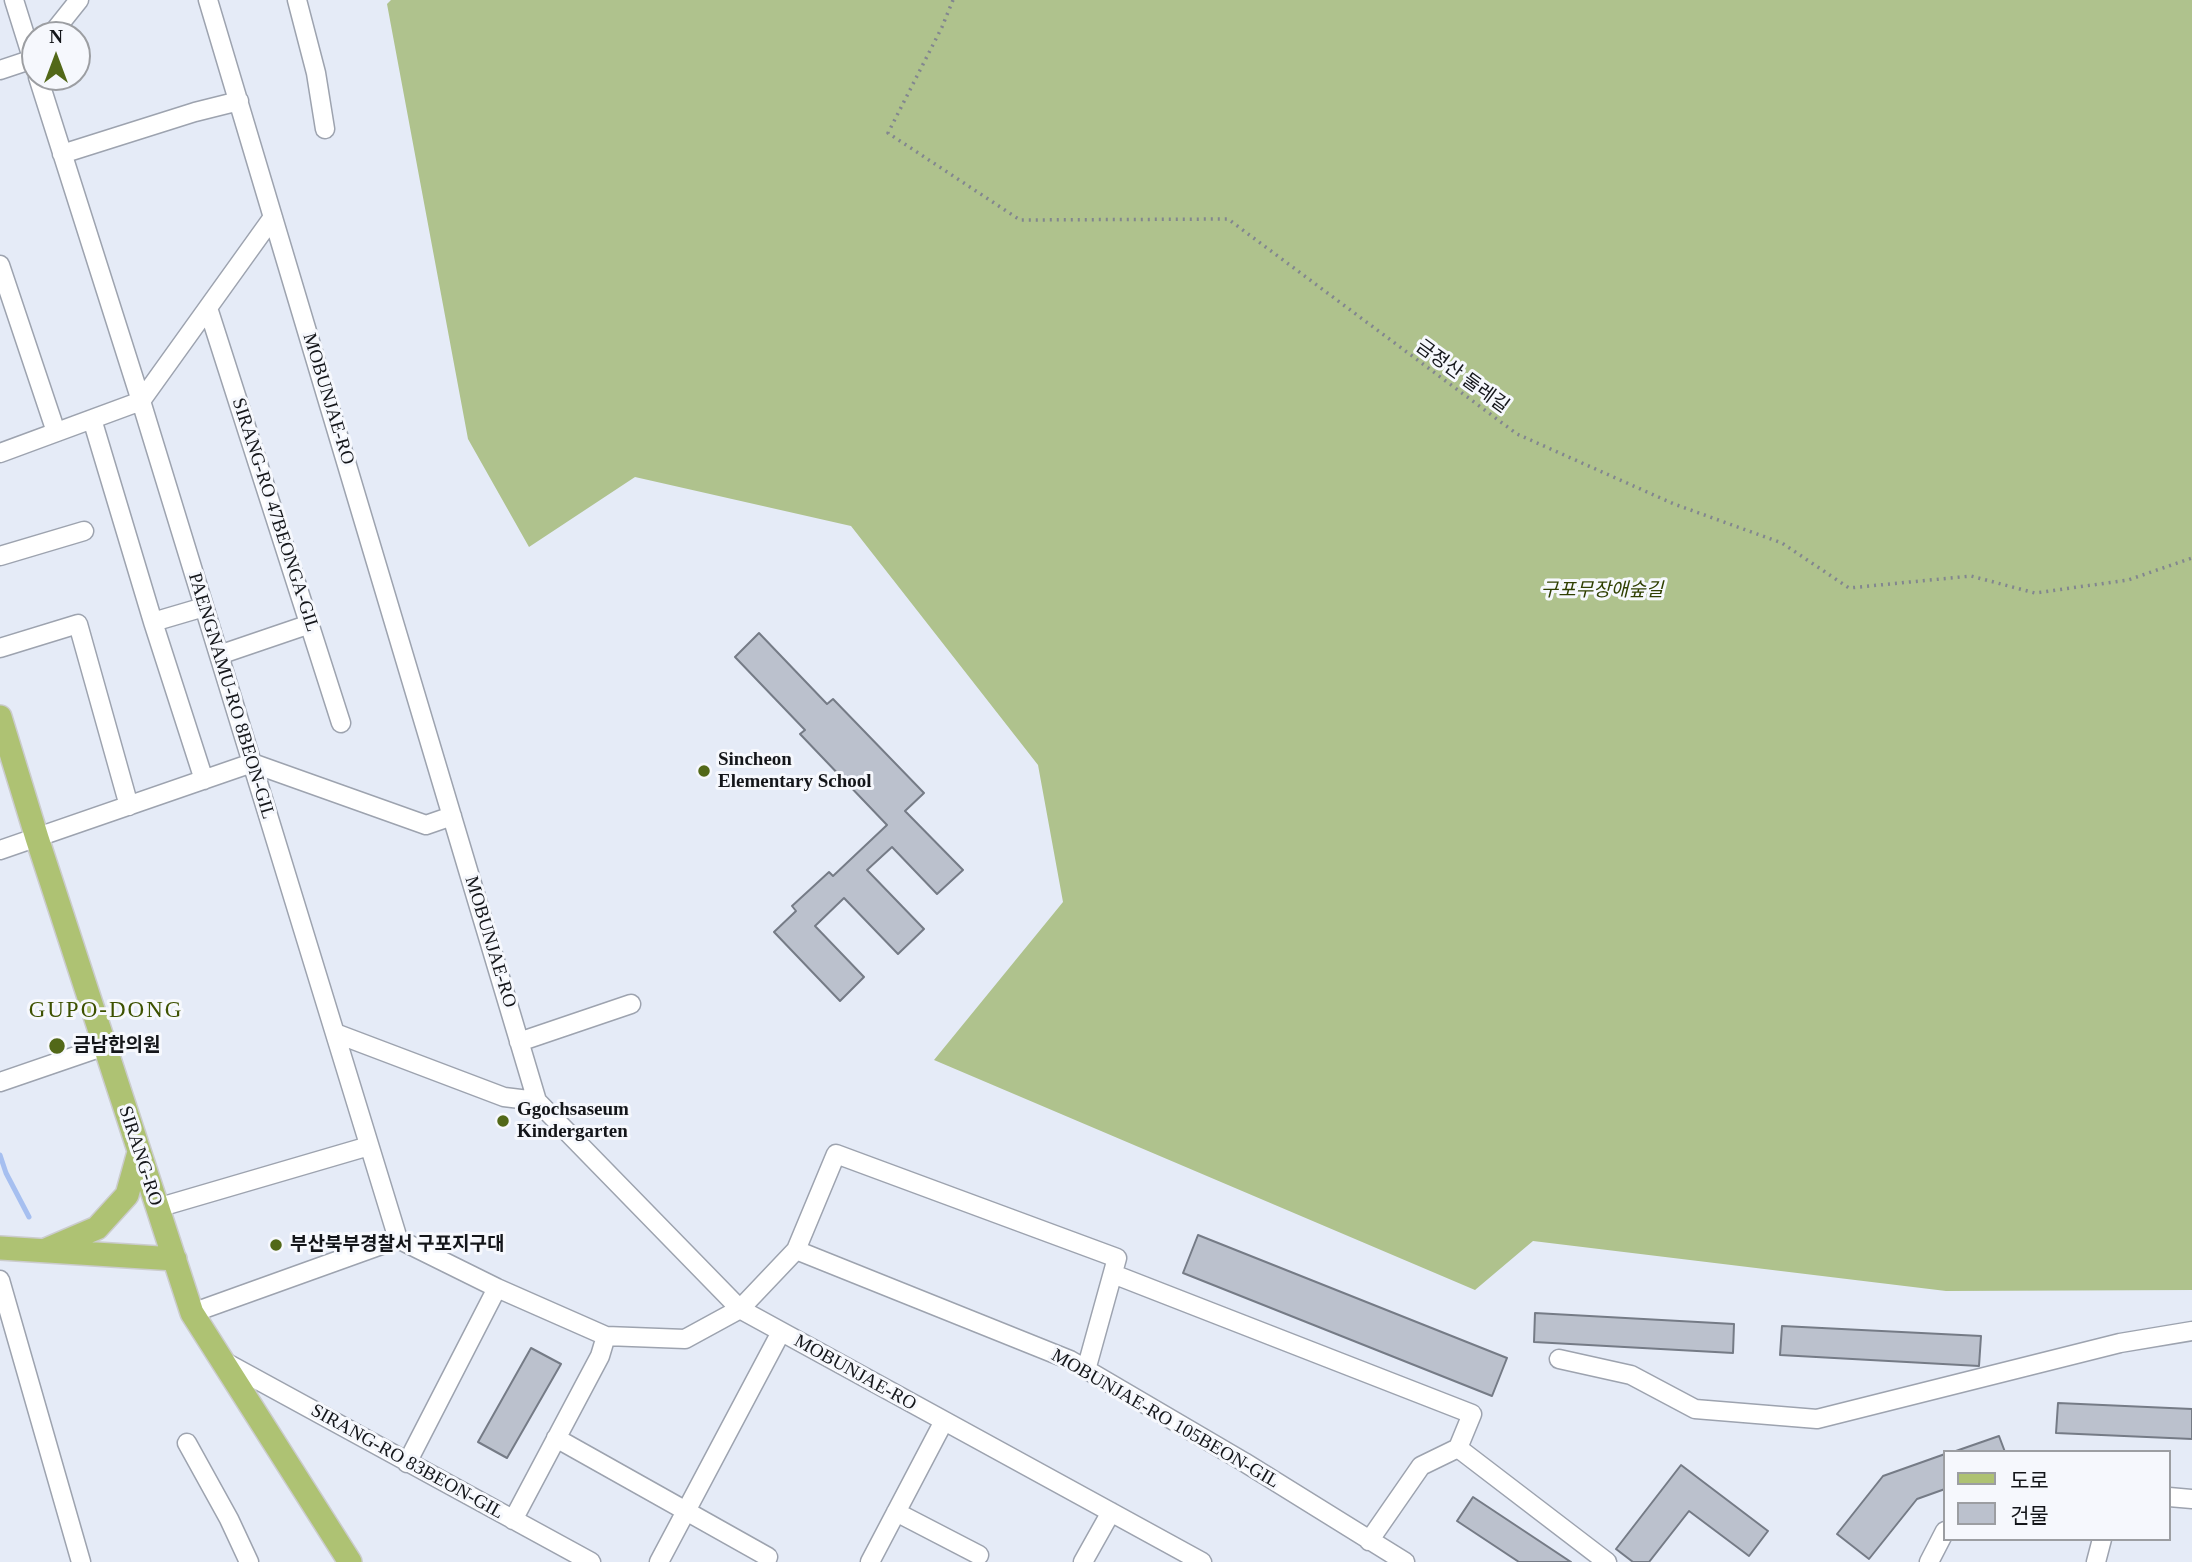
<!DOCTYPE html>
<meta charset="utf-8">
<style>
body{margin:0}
#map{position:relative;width:2192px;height:1562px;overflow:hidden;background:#e5ebf7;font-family:"Times New Roman","Noto Sans KR",serif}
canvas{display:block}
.legend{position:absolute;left:1943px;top:1450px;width:228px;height:91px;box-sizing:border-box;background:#f6f8fd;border:2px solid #9c9ea2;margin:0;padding:9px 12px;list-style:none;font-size:21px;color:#14161a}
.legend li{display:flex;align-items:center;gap:14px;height:35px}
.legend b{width:35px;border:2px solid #9c9ea2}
.north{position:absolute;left:21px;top:21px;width:70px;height:70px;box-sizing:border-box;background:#f6f8fd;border:2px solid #9c9ea2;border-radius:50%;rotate:0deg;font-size:19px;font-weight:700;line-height:28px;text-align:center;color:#14161a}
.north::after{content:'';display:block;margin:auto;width:24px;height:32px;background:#526818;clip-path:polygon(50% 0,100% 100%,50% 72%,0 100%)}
</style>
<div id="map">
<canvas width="2192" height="1562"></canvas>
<ul class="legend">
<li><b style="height:9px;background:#aec273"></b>도로</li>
<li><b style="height:19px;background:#bbc1cd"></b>건물</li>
</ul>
<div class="north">N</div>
</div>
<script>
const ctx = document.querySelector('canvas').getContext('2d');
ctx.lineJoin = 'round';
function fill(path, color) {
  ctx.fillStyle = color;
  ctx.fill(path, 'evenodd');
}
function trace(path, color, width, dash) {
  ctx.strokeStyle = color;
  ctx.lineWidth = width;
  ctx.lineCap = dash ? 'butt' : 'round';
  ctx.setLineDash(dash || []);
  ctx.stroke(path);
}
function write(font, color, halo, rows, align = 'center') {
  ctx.font = font + ' "Times New Roman","Noto Sans KR",serif';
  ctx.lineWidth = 6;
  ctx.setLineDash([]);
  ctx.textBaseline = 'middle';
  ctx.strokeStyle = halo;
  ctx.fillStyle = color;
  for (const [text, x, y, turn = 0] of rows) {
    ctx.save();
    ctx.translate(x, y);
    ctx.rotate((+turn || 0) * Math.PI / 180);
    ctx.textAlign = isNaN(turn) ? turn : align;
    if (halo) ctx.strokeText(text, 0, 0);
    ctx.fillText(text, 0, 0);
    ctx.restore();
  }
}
fill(new Path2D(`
 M391 0H2192V1290L1946 1291 1533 1241 1475 1290 934 1060 1063 902 1038 765 851 526 635 477 529 547 468 439 387 4Z`), '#afc28d');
trace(new Path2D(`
 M0 1155 6 1173 29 1217`), '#a6bff0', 5);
const building = new Path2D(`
 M759 633 827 704 833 699 924 793 905 811 963 870 937 894 892 847 867 870 924 929 898 954 844 898 815 926 864 977 840 1001 774 932 796 911 792 906 829 872 833 876 887 825 800 734 805 730 735 657Z
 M1198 1235 1507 1358 1492 1396 1183 1273Z
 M1535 1313 1734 1324 1733 1353 1534 1342Z
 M1782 1326 1981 1336 1979 1366 1780 1355Z
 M531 1348 561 1364 507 1458 478 1442Z
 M2058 1403 2192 1409V1439L2056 1433Z
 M1999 1436 2005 1452H1953Z
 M1945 1454V1489L1917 1499 1869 1559 1837 1534 1883 1476Z
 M1681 1465 1768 1531 1749 1556 1689 1511 1649 1562H1633L1616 1549Z
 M1473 1497 1571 1562H1519L1457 1521Z`);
fill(building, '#bbc1cd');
trace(building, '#757b86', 2);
const minor = new Path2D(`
 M14 0 35 67
 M208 0 537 1101 740 1309 1202 1562
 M297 0 316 73 325 129
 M51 35 79 0
 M0 70 33 59 35 56
 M38 77 141 401 398 1239
 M62 154 195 112 239 101
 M0 265 56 432
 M208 308 341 723
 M92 419 153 622 204 607
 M0 453 141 401 273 217
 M0 556 84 531
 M153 622 204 780
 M0 648 78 624 129 806
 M219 655 310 624
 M0 850 252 763 426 825 452 816
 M335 1033 504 1097 537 1101
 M519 1042 631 1004
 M0 1082 105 1046
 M157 1208 369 1146
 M796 1250 836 1154 1117 1258 1086 1370
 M1113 1274 1472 1414 1458 1448 1421 1466 1369 1541
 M0 1280 81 1562
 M192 1313 398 1239 497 1288 606 1336 685 1339 740 1309 796 1250 1070 1360 1244 1462 1405 1562
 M1559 1359 1631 1375 1695 1409 1817 1419 2120 1343 2192 1331
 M223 1361 591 1562
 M556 1438 768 1557
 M187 1443 229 1519 249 1562
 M1458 1448 1607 1562
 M407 1463 497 1288
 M2169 1497 2192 1499
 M896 1512 979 1555
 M513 1520 600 1356 606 1336
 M659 1562 781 1332
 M870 1562 944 1421
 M1083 1562 1111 1512
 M1929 1562 1945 1531
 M2096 1562 2102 1539`);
const major = new Path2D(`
 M0 717 37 838 192 1313 350 1562
 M0 1248 175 1259
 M48 1249 97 1228 127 1195 139 1152`);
trace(minor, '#9da3af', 21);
trace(major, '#cbcccd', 26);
trace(new Path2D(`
 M953 0 942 27 888 133 1020 220 1228 219 1517 434 1674 504 1782 543 1849 588 1971 576 2035 593 2128 580 2192 558`), '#82868f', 3.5, [2, 5]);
trace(minor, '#fff', 18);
trace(major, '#aec273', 23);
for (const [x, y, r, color] of [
 [704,771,7,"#526818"],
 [57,1046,9,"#526818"],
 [503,1121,7,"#526818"],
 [276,1245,7,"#526818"]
]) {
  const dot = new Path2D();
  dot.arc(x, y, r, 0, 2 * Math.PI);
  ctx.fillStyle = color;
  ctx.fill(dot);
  trace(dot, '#f6f8fd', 2.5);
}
write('19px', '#14161a', '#f6f8fd', [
 ["금정산 둘레길",1462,377,36],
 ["MOBUNJAE-RO",328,399,73],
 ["SIRANG-RO 47BEONGA-GIL",275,515,72],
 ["PAENGNAMU-RO 8BEON-GIL",231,696,73],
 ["MOBUNJAE-RO",490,942,73],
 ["SIRANG-RO",140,1156,72],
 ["MOBUNJAE-RO",855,1373,29],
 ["MOBUNJAE-RO 105BEON-GIL",1165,1419,30],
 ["SIRANG-RO 83BEON-GIL",407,1462,29]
]);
write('italic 19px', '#2f3f01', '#f6f8fd', [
 ["구포무장애숲길",1602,591]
]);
write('bold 19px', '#14161a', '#f6f8fd', [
 ["Sincheon",718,760],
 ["Elementary School",718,782],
 ["금남한의원",73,1046],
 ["Ggochsaseum",517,1110],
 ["Kindergarten",517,1132],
 ["부산북부경찰서 구포지구대",290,1245]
], 'left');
ctx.letterSpacing = '2px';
write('23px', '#3d5100', '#f6f8fd', [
 ["GUPO-DONG",106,1011]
]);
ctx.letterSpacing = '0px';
</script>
